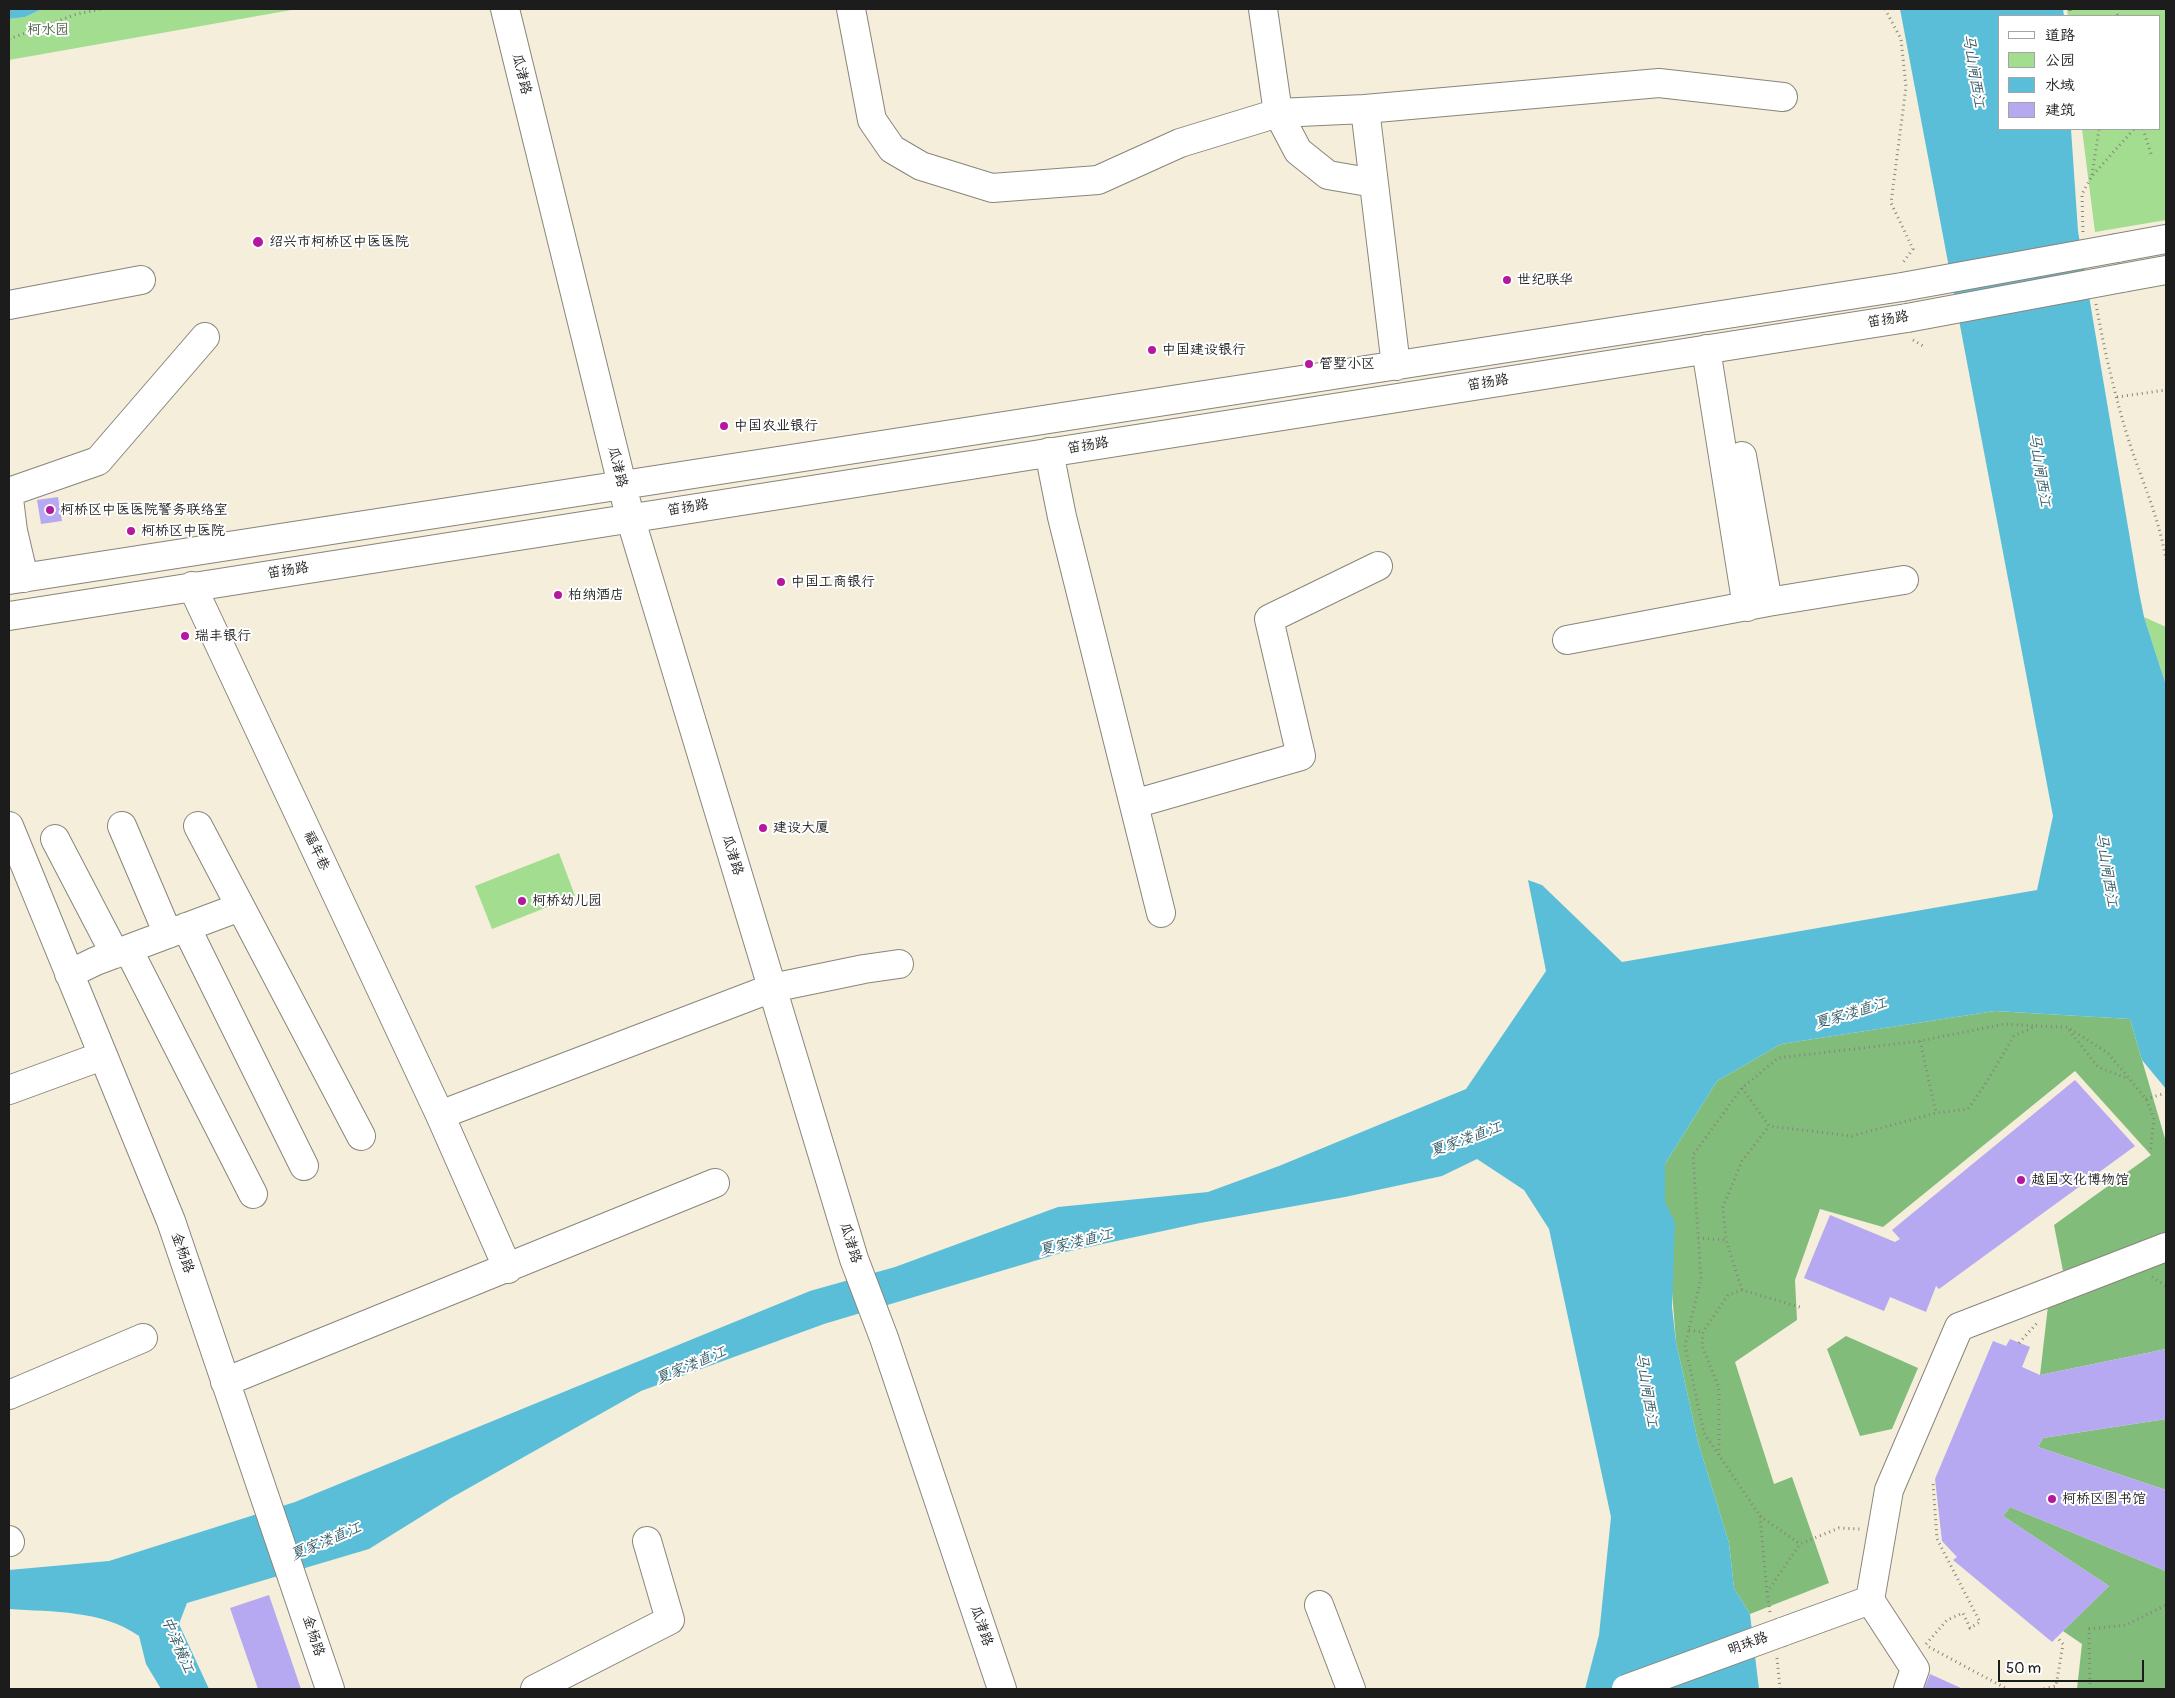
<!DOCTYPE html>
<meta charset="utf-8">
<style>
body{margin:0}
#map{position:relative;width:2175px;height:1698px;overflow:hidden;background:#f4eeda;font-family:Pangolin,"LXGW WenKai TC",sans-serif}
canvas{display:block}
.frame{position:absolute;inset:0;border:10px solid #1c1c1c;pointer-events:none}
.legend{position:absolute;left:1998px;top:15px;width:162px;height:115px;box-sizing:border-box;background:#fff;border:1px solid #a4a4a4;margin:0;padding:6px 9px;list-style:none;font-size:15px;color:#1c1c1c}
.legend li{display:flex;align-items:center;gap:10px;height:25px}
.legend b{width:25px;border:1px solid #a4a4a4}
.scale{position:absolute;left:1998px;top:1660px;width:146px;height:22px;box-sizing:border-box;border:2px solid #1c1c1c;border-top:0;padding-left:6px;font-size:15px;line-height:18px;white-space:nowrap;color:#1c1c1c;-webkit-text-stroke:4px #fff;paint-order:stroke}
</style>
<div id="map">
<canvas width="2175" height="1698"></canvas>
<div class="frame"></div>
<ul class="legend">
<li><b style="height:6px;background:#fff"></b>道路</li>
<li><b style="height:14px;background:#a2dd90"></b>公园</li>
<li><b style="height:14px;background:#5bbed9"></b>水域</li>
<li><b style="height:14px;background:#b6a8f1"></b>建筑</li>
</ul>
<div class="scale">50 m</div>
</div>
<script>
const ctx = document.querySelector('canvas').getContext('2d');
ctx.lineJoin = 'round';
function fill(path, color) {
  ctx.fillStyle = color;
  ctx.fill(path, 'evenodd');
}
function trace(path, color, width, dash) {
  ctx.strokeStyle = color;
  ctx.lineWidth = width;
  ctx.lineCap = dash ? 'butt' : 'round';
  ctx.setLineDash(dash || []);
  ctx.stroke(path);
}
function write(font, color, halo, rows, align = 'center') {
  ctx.font = font + ' Pangolin,"LXGW WenKai TC",sans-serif';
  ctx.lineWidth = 4;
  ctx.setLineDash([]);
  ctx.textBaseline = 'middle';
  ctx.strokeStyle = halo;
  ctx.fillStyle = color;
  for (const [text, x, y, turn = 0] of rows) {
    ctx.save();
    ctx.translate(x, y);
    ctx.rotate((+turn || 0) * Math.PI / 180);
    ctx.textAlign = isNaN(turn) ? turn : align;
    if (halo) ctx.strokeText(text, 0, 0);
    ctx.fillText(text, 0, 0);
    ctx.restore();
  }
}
fill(new Path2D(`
 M42 9H297L9 60V19L25 17Z
 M2067 9H2166V220L2095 232 2082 129H2159V16H2068Z
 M2144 617 2166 627V685Z
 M559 853 575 896 492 929 475 886Z`), '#a2dd90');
fill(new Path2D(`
 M1995 1011 2130 1019 2166 1142V1235L2063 1271 2054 1225 2151 1155 2075 1071 1883 1227 1820 1209 1795 1280 1797 1320 1735 1362 1774 1484 1792 1477 1829 1583 1750 1614 1734 1588 1729 1543 1698 1442 1676 1342 1665 1202V1164L1717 1081 1781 1044Z
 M2166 1260V1349L2040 1375 2048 1306Z
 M1846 1336 1918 1368 1892 1429 1860 1436 1827 1349Z
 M2166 1419V1490L2038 1447 2043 1438Z
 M2010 1507 2166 1571V1689H2077L2082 1644 2063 1631 2109 1586 2003 1516Z`), '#81bc7a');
fill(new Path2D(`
 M9 9H42L25 17 9 19Z
 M1900 9H2063L2064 16H1999V129H2071L2078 231 2139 592 2144 617 2166 685V1089L2142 1060 2130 1019 1995 1011 1781 1044 1717 1081 1665 1164V1202L1675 1222 1672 1307 1676 1342 1698 1442 1729 1543 1734 1588 1750 1614 1759 1689H1585L1599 1635 1611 1517 1549 1229 1524 1190 1477 1159 1442 1176 1345 1197 1200 1223 1061 1253 824 1324 641 1391 451 1498 369 1549 187 1603 179 1624 209 1689H161L146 1664 139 1636C102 1610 53 1612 9 1609V1570L109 1561 295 1502 810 1291 895 1267 1058 1207 1208 1192 1279 1166 1466 1089 1546 971 1528 880 1542 885 1622 962 2037 890 2053 816Z`), '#5bbed9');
fill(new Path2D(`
 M58 497 62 521 41 524 37 500Z
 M2075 1080 2135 1146 1939 1289 1936 1286 1926 1312 1890 1297 1884 1311 1804 1278 1830 1215 1895 1242 1900 1239 1892 1230Z
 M2010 1339 2030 1347 2022 1367 2040 1375 2166 1349V1419L2043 1438 2038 1447 2166 1490V1571L2010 1507 2003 1516 2109 1586 2052 1642 1953 1560 1957 1557 1942 1541 1935 1479 1993 1341 2006 1346Z
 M269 1595 301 1689H258L230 1608Z
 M1930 1674 1963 1689H1924Z`), '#b6a8f1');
const minor = new Path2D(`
 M505 9 630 517 854 1259 884 1338 1002 1689
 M851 9 872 120 892 149 921 166 992 188 1098 180 1180 143 1278 113 1365 109 1659 83 1783 97
 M1263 9 1278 113 1298 151 1328 175 1374 183
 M1365 109 1396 366
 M2117 248 2166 239
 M2122 278 2166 270
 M9 305 141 280
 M1706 349 1747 607
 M1049 452 1062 517 1161 913
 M1742 456 1768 602
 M9 492 98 461 205 337
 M9 499 13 531 24 578
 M9 580 1902 287
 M192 586 440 1115 508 1269
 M9 616 1907 318
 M1567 640 1768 602 1904 580
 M1134 804 1301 756 1269 619 1378 566
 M9 826 171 1221 330 1689
 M122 826 168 934
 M198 826 361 1136
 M55 839 115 954
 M186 927 304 1166
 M128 949 253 1194
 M69 974 96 961 240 907
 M9 1090 102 1056
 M440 1115 772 988 864 969 899 964
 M225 1382 715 1183
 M9 1395 143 1338
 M9 1540 10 1542
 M1319 1605 1351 1689
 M1782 1632 1870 1600
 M535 1689 670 1620 647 1541
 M1908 1689 1915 1669 1870 1600 1889 1490 1959 1327 2166 1247`);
trace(minor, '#88857b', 30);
trace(new Path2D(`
 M1885 9 1901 39 1906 87 1891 203 1913 249 1902 264
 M2116 9 2118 16
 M2070 16V9
 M9 39 77 14 101 9
 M2143 129 2152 157
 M2092 175 2099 129
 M2083 232 2082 194 2092 176 2134 129
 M2096 304C2104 349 2114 392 2127 435 2140 477 2159 516 2166 560
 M1913 340 1923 346
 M2117 397 2166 390
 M2069 1030 2098 1067 2129 1079
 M1920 1041 1936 1113
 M1742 1088 1769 1126 1852 1136 1936 1113 1968 1109 1984 1086 2014 1036 2036 1026 2067 1027 2108 1053 2146 1099 2154 1118 2150 1153
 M2146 1099 2166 1093
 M1698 1238 1726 1240
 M2152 1277 2166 1286
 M1742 1290 1726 1240 1723 1207 1742 1161 1769 1126
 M1689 1330 1703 1332
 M2019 1343 2037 1323
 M1719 1455V1388L1702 1346 1703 1332 1728 1295 1742 1290 1803 1308
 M1760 1516 1800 1544
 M1767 1592 1760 1516 1704 1433 1685 1345 1701 1279 1693 1155 1742 1088 1778 1058 1920 1041 2004 1024 2036 1026
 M1770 1612 1767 1592 1800 1544 1839 1528 1860 1529
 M1926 1644 1947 1620 1963 1613 1970 1628 1980 1622 1937 1539 1933 1483
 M1929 1647 2007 1689
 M1777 1658 1780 1689
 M2044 1689 2056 1686 2063 1644 2057 1637
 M2090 1689 2089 1629 2126 1625 2166 1605`), '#88857b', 3, [1, 4]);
trace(minor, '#fff', 28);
const minorBridge = new Path2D(`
 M1902 287 2117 248
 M1907 318 2122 278
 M1626 1689 1782 1632`);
trace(minorBridge, '#88857b', 30, []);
trace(minorBridge, '#fff', 28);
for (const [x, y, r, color] of [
 [258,242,6,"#b5179e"],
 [1507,280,5,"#b5179e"],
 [1152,350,5,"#b5179e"],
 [1309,364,5,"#b5179e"],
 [724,426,5,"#b5179e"],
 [50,510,5,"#b5179e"],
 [131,531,5,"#b5179e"],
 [781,582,5,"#b5179e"],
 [558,595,5,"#b5179e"],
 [185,636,5,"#b5179e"],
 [763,828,5,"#b5179e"],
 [522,901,5,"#b5179e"],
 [2021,1180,5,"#b5179e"],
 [2052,1499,5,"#b5179e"]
]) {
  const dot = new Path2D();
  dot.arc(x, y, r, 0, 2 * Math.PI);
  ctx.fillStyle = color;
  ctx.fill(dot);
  trace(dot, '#fff', 2);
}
write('14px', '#4b6045', '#fff', [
 ["柯水园",48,30]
]);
write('14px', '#1c1c1c', '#fff', [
 ["瓜渚路",521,74,76],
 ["笛扬路",1888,320,-9],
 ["笛扬路",1488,383,-9],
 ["笛扬路",1088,446,-9],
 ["瓜渚路",617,467,76],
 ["笛扬路",688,508,-9],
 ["笛扬路",288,571,-9],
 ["福年巷",316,851,65],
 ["瓜渚路",732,855,73],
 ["瓜渚路",850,1243,72],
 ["金杨路",182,1253,71],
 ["瓜渚路",981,1626,71],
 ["金杨路",313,1636,72],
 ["明珠路",1748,1644,-20]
]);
write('14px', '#1c1c1c', '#fff', [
 ["绍兴市柯桥区中医医院",269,242],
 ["世纪联华",1517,280],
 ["中国建设银行",1162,350],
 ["管墅小区",1319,364],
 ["中国农业银行",734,426],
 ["柯桥区中医医院警务联络室",60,510],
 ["柯桥区中医院",141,531],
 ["中国工商银行",791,582],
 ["柏纳酒店",568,595],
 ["瑞丰银行",195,636],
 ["建设大厦",773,828],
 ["柯桥幼儿园",532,901],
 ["越国文化博物馆",2031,1180],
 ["柯桥区图书馆",2062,1499]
], 'left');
write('italic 15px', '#355d68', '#fff', [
 ["马山闸西江",1973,71,81],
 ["马山闸西江",2039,470,81],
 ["马山闸西江",2106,870,81],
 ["夏家溇直江",1851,1014,-17],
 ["夏家溇直江",1466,1140,-20],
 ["夏家溇直江",1076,1243,-13],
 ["夏家溇直江",691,1366,-23],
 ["马山闸西江",1646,1390,81],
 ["夏家溇直江",326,1542,-23],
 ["中泽横江",177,1645,67]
]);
</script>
